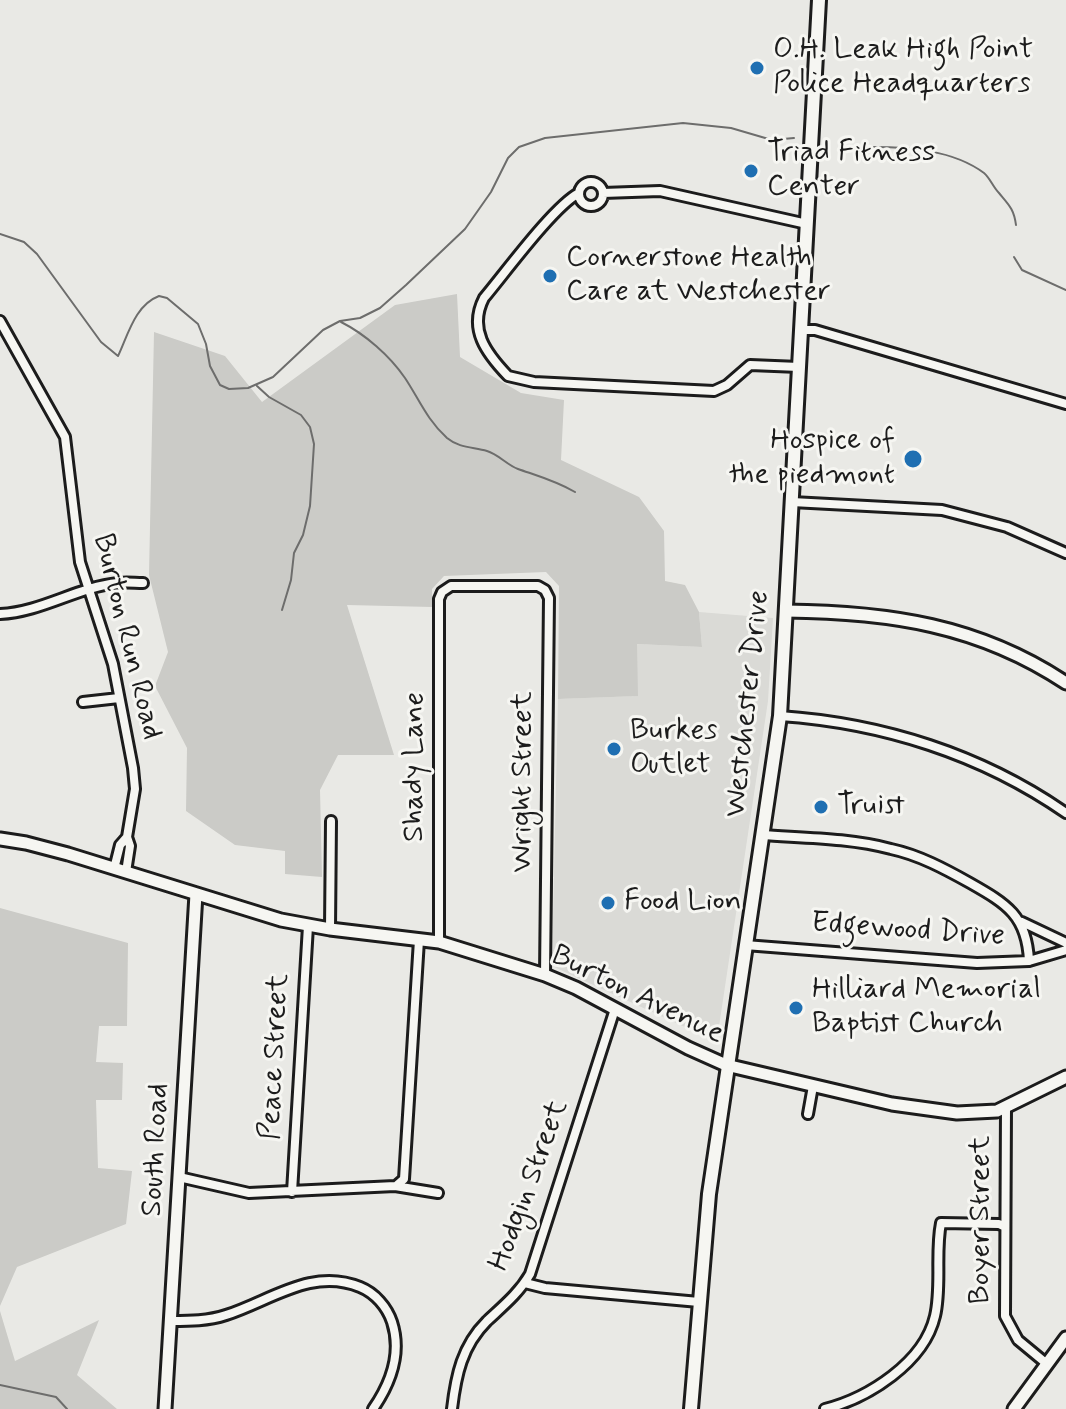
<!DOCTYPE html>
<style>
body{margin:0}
canvas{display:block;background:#e9e9e5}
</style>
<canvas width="1066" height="1409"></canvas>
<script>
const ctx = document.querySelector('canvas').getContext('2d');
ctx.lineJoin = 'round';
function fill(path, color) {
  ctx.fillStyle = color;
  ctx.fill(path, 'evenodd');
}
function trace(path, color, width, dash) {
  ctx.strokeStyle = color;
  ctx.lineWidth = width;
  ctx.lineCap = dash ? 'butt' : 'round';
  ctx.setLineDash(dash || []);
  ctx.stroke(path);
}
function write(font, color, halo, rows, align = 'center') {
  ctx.font = font + ' Mynerve,sans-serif';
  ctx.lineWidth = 6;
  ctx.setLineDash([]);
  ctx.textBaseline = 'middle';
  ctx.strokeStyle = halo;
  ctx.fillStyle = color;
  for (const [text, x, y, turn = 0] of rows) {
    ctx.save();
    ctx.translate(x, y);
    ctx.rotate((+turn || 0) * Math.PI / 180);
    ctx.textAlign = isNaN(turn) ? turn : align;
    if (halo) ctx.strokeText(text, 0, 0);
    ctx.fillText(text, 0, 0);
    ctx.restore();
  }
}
fill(new Path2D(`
 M699 612 773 618 768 701 718 1033 711 1039 554 967 552 962 558 699 637 696 636 644 702 647Z`), '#dadad6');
fill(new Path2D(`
 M457 294 460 357 521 393 564 400 561 460 639 497 664 531 665 581 685 585 699 612 702 647 637 644 638 696 558 699 559 586 546 572 444 576 432 589V607L347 605 394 755H338L320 790 322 877 285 874V851L235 845 186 811 187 748 155 686 168 652 149 575 154 332 225 356 262 402 395 305Z
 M0 908 128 943 127 1026H99L96 1062 123 1063 122 1100H96L98 1168 132 1171 126 1224 17 1267 0 1306Z
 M0 1311 15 1361 99 1320 77 1375 117 1409H0Z`), '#cbcbc7');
trace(new Path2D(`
 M873 147C909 147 953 150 984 173 990 178 993 187 999 193 1009 205 1014 209 1016 225
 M0 234 24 242 37 254 101 342 118 356C128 335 135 305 159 296L167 298 198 324 206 344 210 366 220 385 229 389 248 388 273 377 323 330 340 321 360 318 380 308 406 285 465 229 491 192 508 158 519 147 545 138 683 123 731 128 772 140 794 138
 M1014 257 1022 270 1066 290
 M341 322C365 334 390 356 405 378 419 399 427 420 447 438 459 448 473 447 487 451 498 454 507 465 518 469 538 476 556 481 575 492
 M257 386 269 397 301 415 310 427 314 444 310 506 303 535 294 553 291 580 282 610
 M0 1385 56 1397 67 1409`), '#6d6d6c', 2);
const street = new Path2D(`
 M579 194a12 12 0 1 1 24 0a12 12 0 1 1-24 0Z
 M579 193C554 206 505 273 484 298 468 329 486 353 508 376L534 382 714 391 727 385 750 365 799 367
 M603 193 660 191 807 224
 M0 321 65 437 80 562 113 664 133 768 135 789 127 837 130 846 126 872
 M801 330H815L1066 404
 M792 502 942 510 1007 527 1066 553
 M0 614C42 612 77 587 118 583 126 582 135 583 143 583
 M83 702 119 698
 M780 716C882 723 981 754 1066 813
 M762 835C805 838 850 838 891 849 919 855 945 869 970 883 1007 904 1027 916 1029 961
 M114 869 120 845 127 837
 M1022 922 1066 943
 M330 929 331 821
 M439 942V599L442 592 451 586H538L545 590 549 598 545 975
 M745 945 977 963 1029 961 1066 950
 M1006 1108 1005 1316 1018 1340 1047 1364
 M808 1114 813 1086
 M179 1177 249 1193 395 1186 438 1193
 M396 1186 404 1179 419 940
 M292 1192 308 926
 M525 1283 545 1288 699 1302
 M171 1321C190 1321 208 1321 226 1315 270 1301 312 1267 360 1287 375 1293 387 1307 392 1322 402 1353 391 1383 373 1409
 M452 1409C456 1375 462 1346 487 1321 503 1306 519 1293 530 1274L615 1009
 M825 1409C868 1398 924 1363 935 1316 942 1286 935 1253 941 1223L999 1224 1005 1227`);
const secondary = new Path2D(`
 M786 611C888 612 979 625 1066 683
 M0 839 26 843 68 854 281 920 330 929 439 942 545 975 576 988 688 1048 726 1065 892 1104 957 1113 997 1111 1066 1077
 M165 1409 196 894
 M1014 1409 1066 1338`);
const primary = new Path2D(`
 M691 1409 709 1194 780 716 819 0`);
trace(street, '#1c1c1c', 14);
trace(secondary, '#1c1c1c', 17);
trace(primary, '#1c1c1c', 18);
trace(street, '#f6f6f2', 8);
trace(secondary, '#f6f6f2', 11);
trace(primary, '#f6f6f2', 12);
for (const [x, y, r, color] of [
 [757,68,8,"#1f6fb2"],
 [751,171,8,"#1f6fb2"],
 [550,276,8,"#1f6fb2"],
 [913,459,10,"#1f6fb2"],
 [614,749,8,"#1f6fb2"],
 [821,807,8,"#1f6fb2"],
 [608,903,8,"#1f6fb2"],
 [796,1008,8,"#1f6fb2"]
]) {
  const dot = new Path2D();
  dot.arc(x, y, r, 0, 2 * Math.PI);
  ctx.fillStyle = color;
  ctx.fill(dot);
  trace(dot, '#f6f6f2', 3);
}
write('30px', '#1c1c1c', '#f6f6f2', [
 ["O.H. Leak High Point",773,51],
 ["Police Headquarters",773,85],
 ["Triad Fitness",767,154],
 ["Center",767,188],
 ["Cornerstone Health",566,259],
 ["Care at Westchester",566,293],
 ["Hospice of",895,442,"right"],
 ["the piedmont",895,476,"right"],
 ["Burkes",630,732],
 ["Outlet",630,766],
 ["Truist",837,807],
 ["Food Lion",624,903],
 ["Hilliard Memorial",812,991],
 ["Baptist Church",812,1025]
], 'left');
write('30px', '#1c1c1c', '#f6f6f2', [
 ["Burton Run Road",126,637,76],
 ["Westchester Drive",749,704,-84],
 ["Shady Lane",416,767,-90],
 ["Wright Street",524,782,-90],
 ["Edgewood Drive",908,931,4],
 ["Burton Avenue",637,996,26],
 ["Peace Street",276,1057,-87],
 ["South Road",157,1150,-87],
 ["Hodgin Street",530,1186,-70],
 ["Boyer Street",982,1220,-90]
]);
</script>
